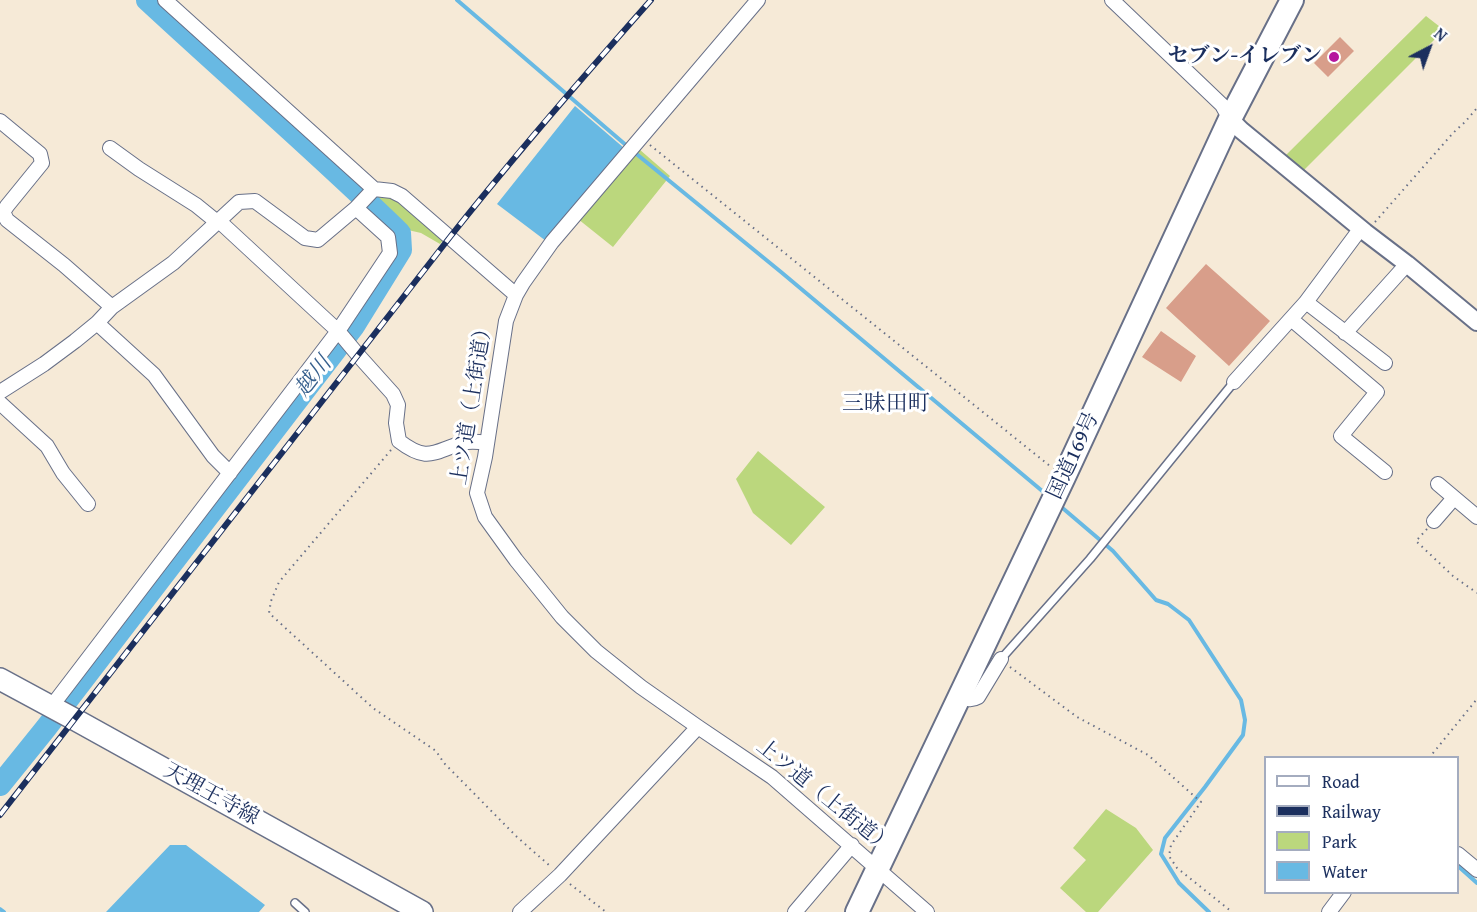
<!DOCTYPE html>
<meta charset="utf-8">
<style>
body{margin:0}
#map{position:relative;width:1477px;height:912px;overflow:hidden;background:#f6ead7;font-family:"Gentium Book Plus",serif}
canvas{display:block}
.legend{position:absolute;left:1264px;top:756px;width:195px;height:138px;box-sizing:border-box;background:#fff;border:2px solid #a4acbf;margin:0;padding:8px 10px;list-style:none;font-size:18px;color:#1b2f5e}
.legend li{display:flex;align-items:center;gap:12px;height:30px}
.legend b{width:30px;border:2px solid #a4acbf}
.north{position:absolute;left:1399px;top:18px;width:60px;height:60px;-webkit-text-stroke:4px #fff;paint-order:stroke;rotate:41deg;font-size:16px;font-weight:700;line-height:24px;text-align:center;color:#1b2f5e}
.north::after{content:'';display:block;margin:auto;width:21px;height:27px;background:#1b2f5e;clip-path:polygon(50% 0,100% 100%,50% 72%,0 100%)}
</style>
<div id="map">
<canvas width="1477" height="912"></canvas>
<ul class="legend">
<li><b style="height:8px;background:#fff"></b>Road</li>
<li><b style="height:8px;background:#1b2f5e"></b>Railway</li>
<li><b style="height:16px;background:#bbd77d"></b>Park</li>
<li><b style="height:16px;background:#68b9e3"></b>Water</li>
</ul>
<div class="north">N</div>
</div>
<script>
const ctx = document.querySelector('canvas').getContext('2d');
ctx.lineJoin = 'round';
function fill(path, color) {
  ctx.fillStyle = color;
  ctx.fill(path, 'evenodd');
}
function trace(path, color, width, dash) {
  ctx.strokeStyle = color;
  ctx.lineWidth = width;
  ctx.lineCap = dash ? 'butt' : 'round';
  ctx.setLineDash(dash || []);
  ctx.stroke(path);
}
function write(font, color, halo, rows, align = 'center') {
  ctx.font = font + ' "Gentium Book Plus","Noto Serif JP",serif';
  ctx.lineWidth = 6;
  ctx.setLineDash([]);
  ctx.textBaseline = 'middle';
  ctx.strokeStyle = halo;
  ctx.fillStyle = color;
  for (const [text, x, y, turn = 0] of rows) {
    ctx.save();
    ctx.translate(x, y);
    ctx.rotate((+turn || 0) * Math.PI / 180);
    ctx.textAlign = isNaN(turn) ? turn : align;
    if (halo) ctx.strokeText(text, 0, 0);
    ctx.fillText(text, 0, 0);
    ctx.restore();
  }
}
fill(new Path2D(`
 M1426 16 1444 30 1304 170 1286 155Z
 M639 149 670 176 613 247 578 219Z
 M392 192 447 236 440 244 421 233 395 227 365 199Z
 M758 451 825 507 791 545 753 513 736 479Z
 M1106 809 1136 828 1153 850 1098 912H1086L1060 888 1086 860 1073 848Z`), '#bbd77d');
fill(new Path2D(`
 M575 106 624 148 546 241 497 204Z
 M170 845H186L265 905 259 912H106Z`), '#68b9e3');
trace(new Path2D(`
 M457 0 634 152 781 272 1047 495
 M1059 505 1113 551 1156 600 1168 604 1189 620 1241 700 1245 720 1243 735 1205 787 1165 838 1161 854 1179 883 1209 912
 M1458 866 1477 883
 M0 909 4 912`), '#68b9e3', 4);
trace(new Path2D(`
 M0 785 46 728 354 326 401 250 400 233C318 153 231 78 147 0`), '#68b9e3', 22);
fill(new Path2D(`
 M1340 37 1354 51 1328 77 1314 63Z
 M1206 264 1270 321 1229 366 1166 308Z
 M1161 331 1196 356 1181 382 1142 357Z`), '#d89e8a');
const service = new Path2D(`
 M1001 659 1090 559 1234 382
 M295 903 305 912`);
const minor = new Path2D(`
 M165 0 374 189 392 191 402 196 516 295
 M758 0 552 242 523 283 516 295 506 321 485 457 477 493 485 517 516 560 562 617 596 651 641 687 698 727 772 777 927 912
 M1112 0 1222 105 1230 119
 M0 121 40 154 42 163 7 206 3 212 7 220 64 265 112 307
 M110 148 139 169 196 205 217 222
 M219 221 338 331 358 355 393 394 398 405 396 423 399 441C430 465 435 449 467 442 474 441 481 442 487 443
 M1306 302 1385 363
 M1291 319 1377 392 1341 436 1385 472
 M97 323 154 375 213 456 230 473
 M1345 333 1407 264
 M1234 382 1306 302 1361 228
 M0 392 44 364 75 341 97 323 112 307 173 263 239 202 255 201 305 238 318 240 356 208 374 189
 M0 403 47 446 63 473 88 504
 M1438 484 1477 517
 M1434 521 1454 498
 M959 695C966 699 971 701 978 697L1001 659
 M51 707 338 331 390 253 388 237 356 208
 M1458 854 1477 870
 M520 912 560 875 698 727
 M795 912 852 845
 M1329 912 1344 892`);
const tertiary = new Path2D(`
 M1230 119 1241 130 1365 232 1407 264 1477 322`);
const primary = new Path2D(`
 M0 679 74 719 422 912`);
const trunk = new Path2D(`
 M857 912 1064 477 1230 119 1292 0`);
trace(service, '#687088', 10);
trace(minor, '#687088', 16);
trace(tertiary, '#687088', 20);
trace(primary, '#687088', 24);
trace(trunk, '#687088', 26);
trace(new Path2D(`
 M650 145 1050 466
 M1375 222 1453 133 1465 122 1477 108
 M391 450 279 582 271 601 269 613 373 708 436 751 444 763 517 837 550 866
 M1427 529 1416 541 1453 576 1477 593
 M1010 667 1077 717 1148 755 1201 802 1171 845 1169 856 1177 868 1232 912
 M1429 758 1477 699
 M570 884 606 912`), '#687088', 2, [1.5, 4.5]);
trace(service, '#fff', 7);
trace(minor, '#fff', 14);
trace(tertiary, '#fff', 16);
trace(primary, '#fff', 21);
trace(trunk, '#fff', 22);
const rail = new Path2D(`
 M0 815 450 237C514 156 582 78 651 0`);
trace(rail, '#1b2f5e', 6);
trace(rail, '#fff', 4, [11]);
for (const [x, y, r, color] of [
 [1334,57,6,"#b5179e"]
]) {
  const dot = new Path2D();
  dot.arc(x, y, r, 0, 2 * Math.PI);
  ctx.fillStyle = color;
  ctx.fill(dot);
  trace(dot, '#fff', 2);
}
write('bold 21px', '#1b2f5e', '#fff', [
 ["セブン-イレブン",1322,57]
], 'right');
write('21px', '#1b2f5e', '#fff', [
 ["上ツ道（上街道）",473,402,-81],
 ["国道169号",1074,456,-65],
 ["天理王寺線",211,795,29],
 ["上ツ道（上街道）",824,797,39]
]);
write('italic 22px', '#365f8d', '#fff', [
 ["越川",314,377,-52]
]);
write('22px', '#1b2f5e', '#fff', [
 ["三昧田町",886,404]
]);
</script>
